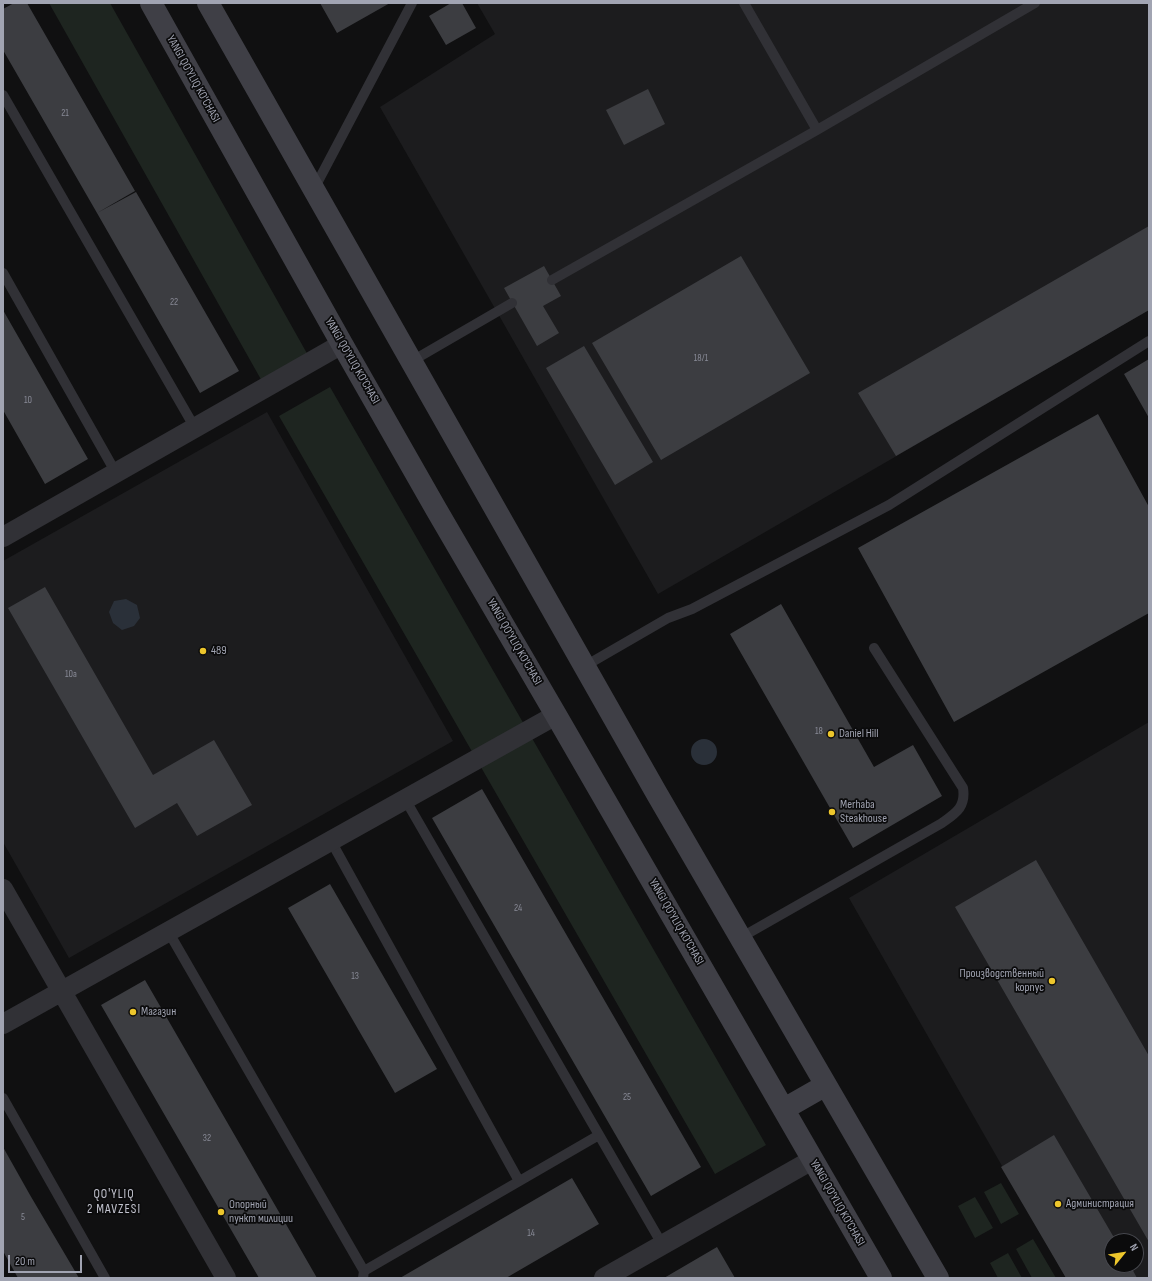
<!DOCTYPE html>
<meta charset="utf-8">
<style>
body{margin:0}
#map{position:relative;width:1152px;height:1281px;overflow:hidden;background:#101011;font-family:"Sofia Sans Condensed",sans-serif}
canvas{display:block}
.frame{position:absolute;inset:0;border:4px solid #a1a4b2;pointer-events:none}
.north{position:absolute;left:1104px;top:1233px;width:40px;height:40px;box-sizing:border-box;background:#0b0b0c;border:1px solid #47484e;border-radius:50%;rotate:60deg;font-size:11px;font-weight:700;line-height:16px;text-align:center;color:#a1a4b2}
.north::after{content:'';display:block;margin:auto;width:14px;height:18px;background:#edc62c;clip-path:polygon(50% 0,100% 100%,50% 72%,0 100%)}
.scale{position:absolute;left:8px;top:1255px;width:74px;height:18px;box-sizing:border-box;border:2px solid #a1a4b2;border-top:0;padding-left:5px;font-size:12px;line-height:14px;white-space:nowrap;color:#a1a4b2;-webkit-text-stroke:3px #0b0b0c;paint-order:stroke}
</style>
<div id="map">
<canvas width="1152" height="1281"></canvas>
<div class="frame"></div>
<div class="north">N</div>
<div class="scale">20 m</div>
</div>
<script>
const ctx = document.querySelector('canvas').getContext('2d');
ctx.lineJoin = 'round';
function fill(path, color) {
  ctx.fillStyle = color;
  ctx.fill(path, 'evenodd');
}
function trace(path, color, width, dash) {
  ctx.strokeStyle = color;
  ctx.lineWidth = width;
  ctx.lineCap = dash ? 'butt' : 'round';
  ctx.setLineDash(dash || []);
  ctx.stroke(path);
}
function write(font, color, halo, rows, align = 'center') {
  ctx.font = font + ' "Sofia Sans Condensed",sans-serif';
  ctx.lineWidth = 3.5;
  ctx.setLineDash([]);
  ctx.textBaseline = 'middle';
  ctx.strokeStyle = halo;
  ctx.fillStyle = color;
  for (const [text, x, y, turn = 0] of rows) {
    ctx.save();
    ctx.translate(x, y);
    ctx.rotate((+turn || 0) * Math.PI / 180);
    ctx.textAlign = isNaN(turn) ? turn : align;
    if (halo) ctx.strokeText(text, 0, 0);
    ctx.fillText(text, 0, 0);
    ctx.restore();
  }
}
fill(new Path2D(`
 M477 3H1149V310L658 594 380 107 495 34Z
 M267 412 453 741 69 958 3 842V561Z
 M1149 722V1278H1066L849 898ZM1112 1241H1136V1265H1112Z`), '#1c1c1e');
fill(new Path2D(`
 M49 3H110L309 357 263 383Z
 M330 387 766 1145 715 1174 279 416Z
 M1001 1183 1019 1214 1001 1224 984 1192Z
 M975 1197 993 1228 975 1238 958 1206Z
 M1033 1239 1056 1278H1032L1016 1249Z
 M1008 1253 1022 1278H998L990 1263Z`), '#1e2520');
fill(new Path2D(`
 M126 599 137 605 140 618 134 626 122 630 113 623 109 612 114 601Z
 M691 752a13 13 0 1 1 26 0a13 13 0 1 1-26 0Z`), '#2a3039');
fill(new Path2D(`
 M14 3H27L135 191 97 213 3 50V9Z
 M320 3H390L337 33Z
 M451 3H462L476 28 446 45 429 16Z
 M648 89 665 124 624 145 606 110Z
 M136 192 239 371 200 393 97 213Z
 M1149 226V310L896 456 858 393Z
 M741 256 810 373 661 460 592 343Z
 M544 266 561 296 543 306 559 333 537 346 504 288Z
 M3 310 88 459 45 484 3 410Z
 M584 346 653 462 615 485 546 368Z
 M1149 359V418L1124 374Z
 M1098 414 1149 507V613L954 722 858 548Z
 M45 587 153 775 214 740 252 805 197 836 177 803 135 828 8 608Z
 M781 604 874 767 913 745 942 796 853 848 730 634Z
 M482 789 701 1167 651 1196 432 818Z
 M1036 860 1149 1056V1242L955 907Z
 M330 884 437 1069 395 1093 288 908Z
 M145 980 253 1167 317 1278H259L101 1005Z
 M1054 1135 1116 1241H1112V1265H1130L1137 1278H1066L1001 1167Z
 M3 1147 30 1195 79 1278H18L3 1251Z
 M572 1178 599 1224 506 1278H400Z
 M717 1247 735 1278H664Z`), '#3c3d41');
trace(new Path2D(`
 M744 3 817 130
 M3 95 195 428
 M314 189 412 3
 M3 273 116 473
 M552 280 817 130 1035 3
 M412 361 512 303
 M585 666 668 618 692 609 889 505 1149 341
 M405 799 662 1244
 M331 841 519 1181
 M168 931 364 1271 363 1278
 M740 938 942 823C956 813 966 807 963 788L874 648
 M3 1098 105 1278
 M364 1271 599 1135`), '#313136', 10);
trace(new Path2D(`
 M3 537 342 344
 M3 889 226 1278
 M3 1024 556 715
 M604 1278 812 1160`), '#313136', 20);
trace(new Path2D(`
 M151 3 342 344 436 509 556 715 881 1278
 M208 3 657 794 938 1278
 M784 1109 826 1085`), '#3f3f46', 22);
for (const [x, y, r, color] of [
 [203,651,4,"#edc62c"],
 [831,734,4,"#edc62c"],
 [832,812,4,"#edc62c"],
 [1052,981,4,"#edc62c"],
 [133,1012,4,"#edc62c"],
 [1058,1204,4,"#edc62c"],
 [221,1212,4,"#edc62c"]
]) {
  const dot = new Path2D();
  dot.arc(x, y, r, 0, 2 * Math.PI);
  ctx.fillStyle = color;
  ctx.fill(dot);
  trace(dot, '#0b0b0c', 1.5);
}
write('10px', '#888a96', null, [
 ["21",65,113],
 ["22",174,302],
 ["18/1",701,358],
 ["10",28,400],
 ["10a",71,674],
 ["18",819,731],
 ["24",518,908],
 ["13",355,976],
 ["25",627,1097],
 ["32",207,1138],
 ["5",23,1217],
 ["14",531,1233]
]);
write('12px', '#a1a4b2', '#0b0b0c', [
 ["YANGI QO'YLIQ KO'CHASI",193,79,61],
 ["YANGI QO'YLIQ KO'CHASI",352,361,60],
 ["YANGI QO'YLIQ KO'CHASI",514,642,60],
 ["YANGI QO'YLIQ KO'CHASI",676,922,60],
 ["YANGI QO'YLIQ KO'CHASI",837,1203,60]
]);
write('12px', '#a1a4b2', '#0b0b0c', [
 ["489",211,651],
 ["Daniel Hill",839,734],
 ["Merhaba",840,805],
 ["Steakhouse",840,819],
 ["Производственный",1044,974,"right"],
 ["корпус",1044,988,"right"],
 ["Магазин",141,1012],
 ["Администрация",1066,1204],
 ["Опорный",229,1205],
 ["пункт милиции",229,1219]
], 'left');
ctx.letterSpacing = '1px';
write('13px', '#c2c3ce', '#0b0b0c', [
 ["QO'YLIQ",114,1195],
 ["2 MAVZESI",114,1210]
]);
ctx.letterSpacing = '0px';
</script>
